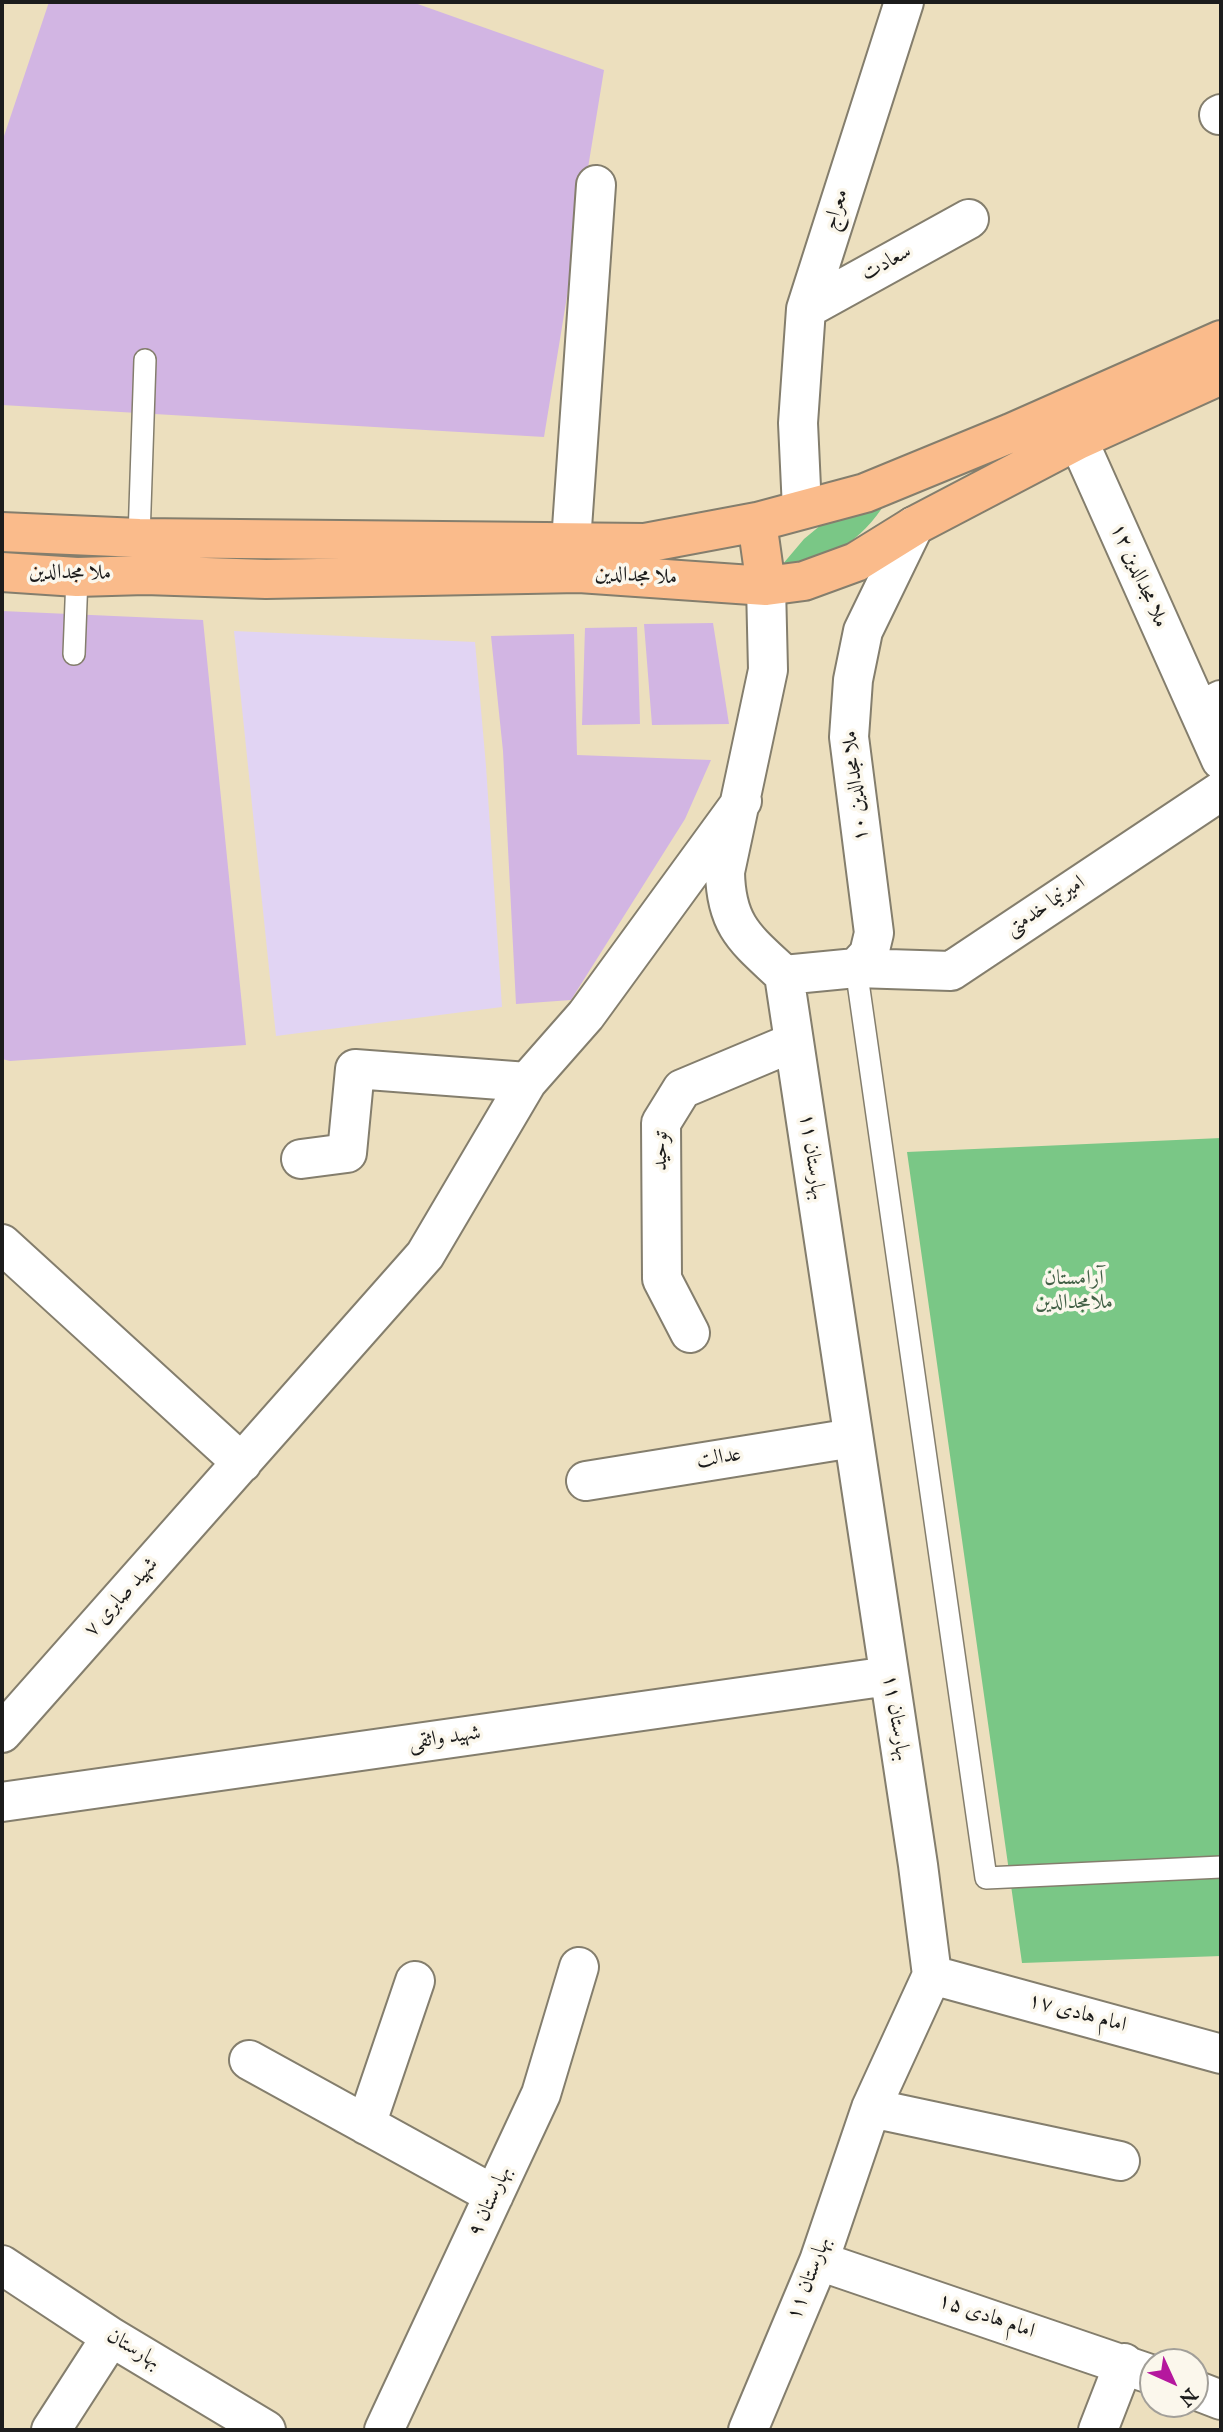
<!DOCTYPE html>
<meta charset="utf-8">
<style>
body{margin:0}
#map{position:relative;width:1223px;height:2432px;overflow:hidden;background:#ecdfbe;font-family:"IM FELL English",serif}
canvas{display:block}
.frame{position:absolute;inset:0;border:4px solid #1c1c1c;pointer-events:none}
.north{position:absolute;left:1139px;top:2348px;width:70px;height:70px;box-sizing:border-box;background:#fbf7ec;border:2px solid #a29f99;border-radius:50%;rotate:135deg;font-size:19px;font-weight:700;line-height:28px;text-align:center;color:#1c1c1c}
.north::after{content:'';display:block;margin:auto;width:24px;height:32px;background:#b5179e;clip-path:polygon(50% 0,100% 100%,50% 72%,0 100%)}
</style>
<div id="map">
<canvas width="1223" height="2432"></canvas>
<div class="frame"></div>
<div class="north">N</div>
</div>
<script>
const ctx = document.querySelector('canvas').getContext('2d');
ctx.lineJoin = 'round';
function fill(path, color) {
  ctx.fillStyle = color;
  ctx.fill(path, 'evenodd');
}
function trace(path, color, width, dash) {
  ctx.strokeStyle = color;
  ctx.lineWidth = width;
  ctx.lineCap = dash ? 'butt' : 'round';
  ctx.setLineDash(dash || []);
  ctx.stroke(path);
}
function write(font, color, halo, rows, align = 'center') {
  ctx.font = font + ' "IM FELL English",Amiri,serif';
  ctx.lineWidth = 7;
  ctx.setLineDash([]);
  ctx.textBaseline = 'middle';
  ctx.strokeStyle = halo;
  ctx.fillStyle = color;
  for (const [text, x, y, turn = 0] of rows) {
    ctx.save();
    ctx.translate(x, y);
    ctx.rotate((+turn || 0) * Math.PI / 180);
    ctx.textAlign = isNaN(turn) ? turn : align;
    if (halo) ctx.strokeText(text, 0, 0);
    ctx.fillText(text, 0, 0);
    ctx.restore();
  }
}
fill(new Path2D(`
 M234 631 475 642 486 766 502 1007 276 1036Z`), '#e1d4f3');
fill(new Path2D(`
 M887 501C858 545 834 556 782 565L804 539 827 520Z
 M1221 1138V1956L1022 1963 907 1152Z`), '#7ac786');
fill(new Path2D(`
 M49 2H412L604 70 544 437 2 405V142Z
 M2 611 203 620 246 1045 10 1061 2 1059Z
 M713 623 729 724 652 725 644 624Z
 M637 627 640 724 582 725 585 628Z
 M574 634 577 755 711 760 685 819 571 1000 516 1004 503 751 491 636Z`), '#d2b5e3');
const lane = new Path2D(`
 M139 538 145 360
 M74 654 77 577
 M856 968 986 1878 1221 1867`);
const street = new Path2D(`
 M1219 115 1221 114
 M806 309 969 219
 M1078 440 1199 711
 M802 509 798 423 806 309 904 2
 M571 542 596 185
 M766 586 768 670 725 872C726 927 747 940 784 975
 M1221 700 1199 711 1221 760
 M856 968 869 954 874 933 849 737 853 680 863 631 914 526
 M784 975 856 968 951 971 1221 791
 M301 1159 347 1153 355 1069 527 1082
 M2 1244 242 1463
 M690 1333 662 1279 661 1123 682 1089 794 1042
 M586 1481 853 1438
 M2 1733 425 1255 527 1082 586 1015 742 801
 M2 1802 889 1676
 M932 1975 1221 2054
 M249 2060 494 2195
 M871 2108 1120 2161
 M366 2125 415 1981
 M819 2261 1153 2375
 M2 2265 111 2337 266 2430
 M1195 2390 1221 2400
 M51 2430 111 2337
 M384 2430 541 2094 579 1967
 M748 2430 819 2261 871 2108 932 1975 918 1865 784 975
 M1098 2430 1124 2363`);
const primary = new Path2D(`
 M757 522 766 586
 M2 532 139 538 645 543 757 522 865 493 1011 433 1221 340
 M2 572 77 577 145 575 266 579 579 573 766 586 804 581 856 562 914 526 1078 440 1221 375`);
trace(lane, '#847e6d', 24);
trace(street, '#847e6d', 42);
trace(primary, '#847e6d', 42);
trace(lane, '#fff', 21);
trace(street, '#fff', 38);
trace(primary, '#fabb8b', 38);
write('21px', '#1c1c1c', '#fbf7ec', [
 ["معراج",837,210,-72],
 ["سعادت",887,264,-29],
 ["ملا مجدالدین",70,574,1],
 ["ملا مجدالدین ١٢",1138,576,66],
 ["ملا مجدالدین",636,577,3],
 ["ملا مجدالدین ١٠",857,786,-96],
 ["امیرنیما خدمتی",1046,907,-34],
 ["توحید",662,1151,-89],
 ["بهارستان ۱۱",811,1157,82],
 ["عدالت",719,1459,-9],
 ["شهید صابری ٧",122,1598,-48],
 ["بهارستان ۱۱",895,1718,81],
 ["شهید واثقی",445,1739,-8],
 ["امام هادی ۱۷",1077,2014,15],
 ["بهارستان ٩",491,2202,-65],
 ["بهارستان ۱۱",810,2279,-69],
 ["امام هادی ۱۵",986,2317,19],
 ["بهارستان",133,2350,31]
]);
write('21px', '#426046', '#fbf7ec', [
 ["آرامستان",1074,1280],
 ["ملامجدالدین",1074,1304]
]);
</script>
